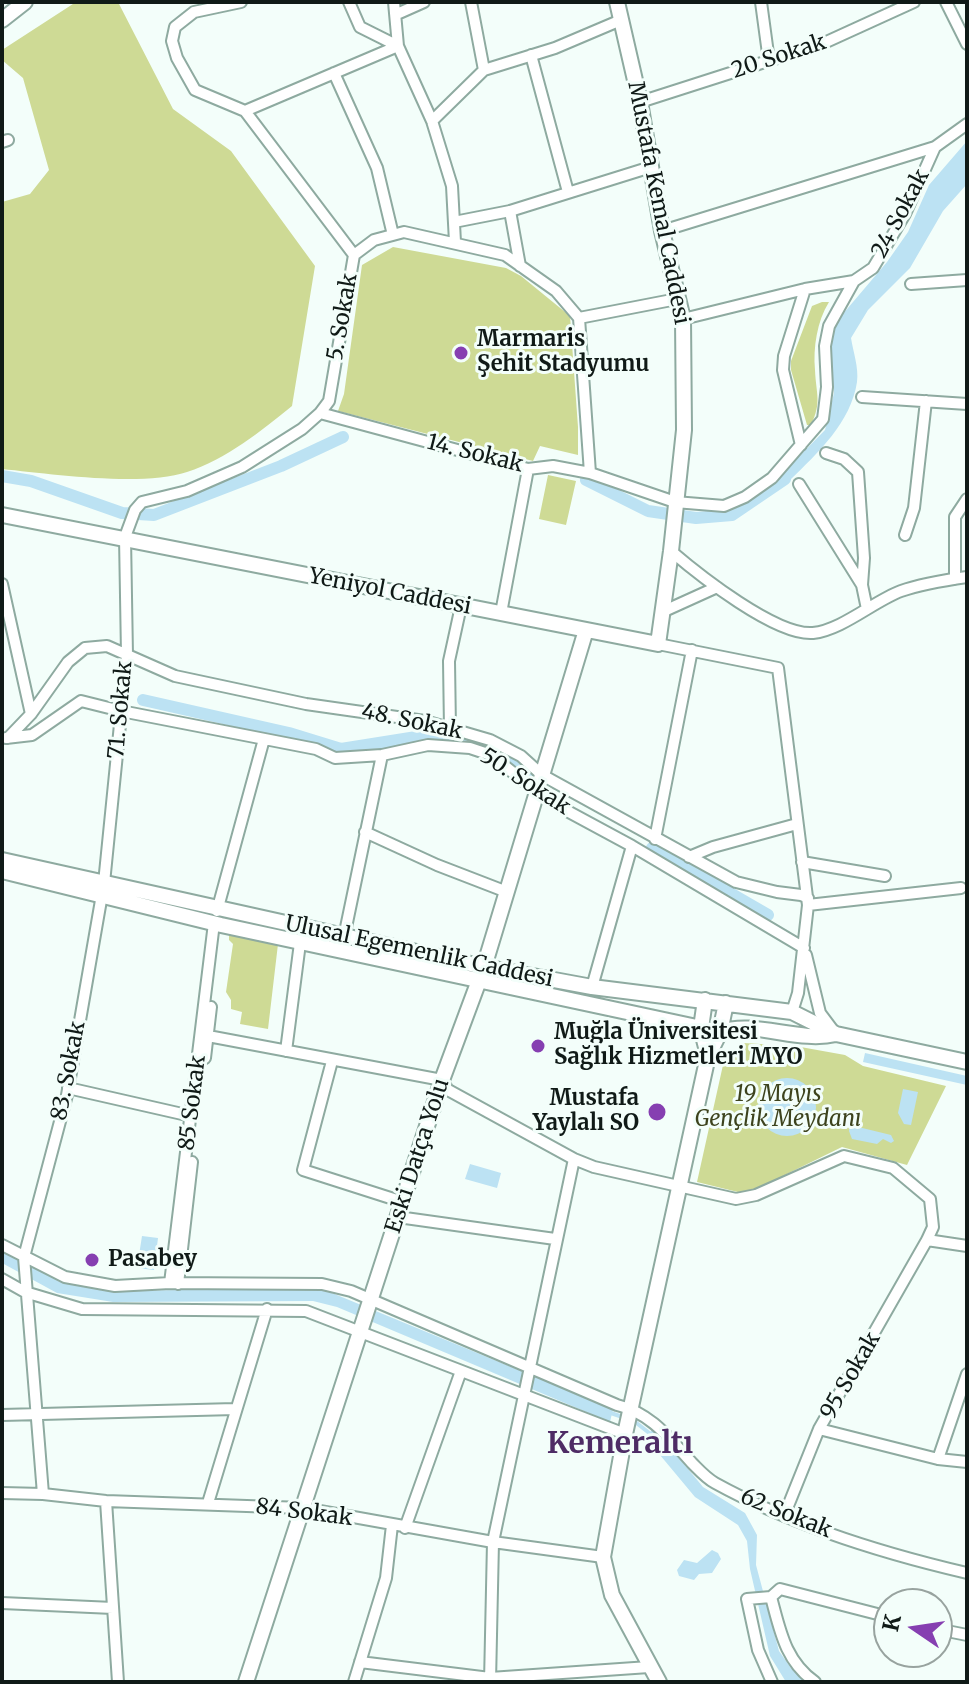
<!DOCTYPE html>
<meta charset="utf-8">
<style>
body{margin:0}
#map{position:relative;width:969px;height:1684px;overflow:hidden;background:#f3fefa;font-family:Merriweather,serif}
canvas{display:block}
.frame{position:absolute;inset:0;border:4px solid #101a17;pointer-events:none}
.north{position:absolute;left:873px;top:1588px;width:80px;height:80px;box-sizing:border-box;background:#f3fefa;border:2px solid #98a39f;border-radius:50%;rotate:283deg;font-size:22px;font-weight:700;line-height:32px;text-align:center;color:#101a17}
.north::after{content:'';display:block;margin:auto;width:28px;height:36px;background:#863fb1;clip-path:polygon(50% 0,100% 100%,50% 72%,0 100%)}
</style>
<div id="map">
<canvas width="969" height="1684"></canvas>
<div class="frame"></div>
<div class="north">K</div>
</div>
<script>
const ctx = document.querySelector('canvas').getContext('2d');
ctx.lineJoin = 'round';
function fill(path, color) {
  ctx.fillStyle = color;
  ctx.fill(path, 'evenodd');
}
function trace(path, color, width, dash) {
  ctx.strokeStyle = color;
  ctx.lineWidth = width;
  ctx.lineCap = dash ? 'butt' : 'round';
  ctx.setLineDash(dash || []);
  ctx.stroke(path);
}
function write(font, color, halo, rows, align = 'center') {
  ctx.font = font + ' Merriweather,serif';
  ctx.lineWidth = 6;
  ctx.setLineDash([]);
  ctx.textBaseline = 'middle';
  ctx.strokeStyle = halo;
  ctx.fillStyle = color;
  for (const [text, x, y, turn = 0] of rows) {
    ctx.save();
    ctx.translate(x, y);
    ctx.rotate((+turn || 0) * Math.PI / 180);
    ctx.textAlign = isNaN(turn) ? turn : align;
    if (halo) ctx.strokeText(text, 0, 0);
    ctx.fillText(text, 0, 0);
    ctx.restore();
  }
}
fill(new Path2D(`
 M76 2H118L173 109 231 151 315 266 292 406C261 431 227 459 187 472 142 487 51 474 2 469V202L30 194 49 170 23 78 2 60V50Z
 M393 247 506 268 521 276 570 316 578 427V455L540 446 533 461 338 411 344 394 362 265Z
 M822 302H829C817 321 813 348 815 370 816 394 822 402 811 425H807L791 370V361L812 306Z
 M548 475 576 481 566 525 539 519Z
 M229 933 278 944 268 1029 240 1024 242 1012 231 1009V1000L226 992 233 944 229 940Z
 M743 1043 795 1046 845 1055 863 1066 946 1086 907 1165 842 1147 746 1194 697 1182 723 1065 731 1053Z`), '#ceda95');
fill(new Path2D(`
 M967 141V184L943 211 910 268 868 310 851 338C853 351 859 368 857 382 851 422 818 453 790 480L785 479 781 475 825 430 834 393 829 356 836 322 887 262 908 232 929 185Z
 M865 1053 967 1076V1085L863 1062Z
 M758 1107a29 29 0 1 1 58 0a29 29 0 1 1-58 0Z
 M903 1089 918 1092 911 1125 904 1124 898 1113Z
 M850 1125 891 1135 894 1141 891 1143 883 1139 877 1144 852 1139 849 1131Z
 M470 1164 501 1173 497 1188 465 1179Z
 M142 1236 158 1238 154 1270 137 1268Z
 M2 1250 60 1282 112 1291 320 1288 613 1409 610 1422 337 1307 313 1301 113 1302 57 1293 2 1263Z
 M654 1428 703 1487 745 1513 757 1535 756 1565 779 1651 791 1668 806 1682H786L770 1656 750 1569 747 1541 738 1525 695 1497 645 1437Z
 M712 1550 718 1553 721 1559 712 1573 699 1574 694 1580 679 1576 677 1570 684 1560 697 1563Z`), '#bce2f3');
trace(new Path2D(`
 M608 1412 634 1421 653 1436`), '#bce2f3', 4);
trace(new Path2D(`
 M2 476 31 481 122 513 154 515 281 466 343 437
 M586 480 648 511 696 518 732 515 785 479
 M143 700 289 733 341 749 429 735 455 740 489 748 534 778
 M652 848 768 915`), '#bce2f3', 12);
const street = new Path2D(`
 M349 2 360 27 398 46
 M394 2 398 46 432 121 452 186 455 242
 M471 2 484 70
 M761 2 769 61
 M946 2 967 44
 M397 14 424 2
 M531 55 568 192
 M334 73 377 168 393 235
 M640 102 824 43 914 2
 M245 111 398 46
 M432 121 484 70 555 48 621 20
 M2 142 8 140
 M510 211 520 266
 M454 222 510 211 651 167
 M662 231 935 147
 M354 255 374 240 404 232 505 255 556 291 579 318 677 299
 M911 284 967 280
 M579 318 590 473
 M683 319 805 289 854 281 873 268 905 214 935 147 967 124
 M862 397 967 404
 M320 413 528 469 553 466 590 473 675 502 724 506 745 497 772 478 823 419 827 387 825 346 829 326 854 281
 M801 445 783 370 784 356 805 289
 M826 453 844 459 858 472 864 558 862 585
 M799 484 862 585 867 609
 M905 535 914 508 926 401
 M671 551C699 575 776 636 813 633 842 630 874 601 901 591 921 584 946 580 967 577
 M955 579V517L967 499
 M2 584 31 714
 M662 612 715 588
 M501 613 528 469
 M658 644 778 668 808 905 798 993 792 1012
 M450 729 449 661 461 606
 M6 738 32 735 81 701 121 711 316 749 335 758 382 755 428 745 470 748 491 755 537 792 569 812 632 846 804 948
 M8 738 31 714 68 662 85 648 107 646 175 676 306 704 425 721 490 740 521 756 542 775 736 882 777 892 801 895 808 898
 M365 832 437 865 507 892
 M655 839 692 650
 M689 857 713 847 797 824
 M802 862 885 876
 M808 905 961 888
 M217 911 264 739
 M344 937 382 755
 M806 955 820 1013 832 1029
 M592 987 632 846
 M208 1036 442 1080 448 1090 574 1159 594 1167 736 1199 756 1195 844 1156 893 1168 930 1199 933 1227 927 1240 819 1429 784 1516
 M286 1051 300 943
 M205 1058 211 1007
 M332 1061 303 1170 403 1202
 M68 1088 191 1116
 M398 1217 555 1239
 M927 1240 967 1246
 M2 1245 65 1277 115 1286 170 1283 322 1284 351 1291 617 1405C651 1413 669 1438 692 1463 699 1470 706 1478 715 1483 793 1526 881 1553 967 1573
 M2 1279 25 1292 82 1309 306 1311 625 1434
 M170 1283 214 923
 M178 1284 192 1162
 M2 1415 235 1409
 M819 1429 938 1459 967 1462
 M938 1459 967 1374
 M2 1493 43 1494 106 1501 303 1508 493 1542 603 1557
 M43 1494 24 1257 67 1095 104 883 127 655 125 537 135 510 142 502 187 491 242 467 302 429 320 413 329 401 354 255 245 111 195 90 177 58 172 41 175 27 194 12 241 2
 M106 1501 118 1682
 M208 1503 267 1309
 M405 1528 461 1371
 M771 1597 747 1599 758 1650 772 1682
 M2 1603 113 1608
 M937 1629 967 1635
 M360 1662 490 1678 649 1667
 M354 1682 386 1578 392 1525
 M490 1682 493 1542 574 1159
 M815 1682C785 1661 780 1630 771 1597L780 1589 889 1617`);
const secondary = new Path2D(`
 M2 20 25 2
 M2 515 658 644 671 551 684 430 683 319 662 231 640 102 617 2
 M2 860 484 967 592 987 792 1012 836 1034 967 1062
 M2 871 221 925 720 1032C757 1020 797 1043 836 1034
 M705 1000 701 1028 708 1055
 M246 1682 442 1080 484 967 586 630
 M659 1682 612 1595 603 1557 625 1434 708 1056 720 1032 726 1003`);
trace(street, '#8eaaa0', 14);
trace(secondary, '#8eaaa0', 18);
trace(street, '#fff', 10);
trace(secondary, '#fff', 14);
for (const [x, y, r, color] of [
 [461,353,8,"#863fb1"],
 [538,1046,8,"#863fb1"],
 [657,1112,10,"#863fb1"],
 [92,1260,8,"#863fb1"]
]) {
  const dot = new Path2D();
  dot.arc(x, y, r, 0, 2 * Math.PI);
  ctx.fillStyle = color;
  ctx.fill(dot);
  trace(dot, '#f3fefa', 3);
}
write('22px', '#101a17', '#f3fefa', [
 ["20 Sokak",779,57,-18],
 ["Mustafa Kemal Caddesi",658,203,79],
 ["24 Sokak",901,214,-62],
 ["5. Sokak",343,317,-80],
 ["14. Sokak",475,454,14],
 ["Yeniyol Caddesi",390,592,11],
 ["71. Sokak",121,710,-85],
 ["48. Sokak",412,722,12],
 ["50. Sokak",525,782,33],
 ["Ulusal Egemenlik Caddesi",419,952,12],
 ["83. Sokak",69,1071,-79],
 ["85 Sokak",193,1103,-83],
 ["Eski Datça Yolu",418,1156,-72],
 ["95 Sokak",851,1376,-60],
 ["84 Sokak",304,1513,7],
 ["62 Sokak",786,1514,22]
]);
write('bold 22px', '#101a17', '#f3fefa', [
 ["Marmaris",477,340],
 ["Şehit Stadyumu",477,365],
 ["Muğla Üniversitesi",554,1033],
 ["Sağlık Hizmetleri MYO",554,1058],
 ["Mustafa",639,1099,"right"],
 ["Yaylalı SO",639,1124,"right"],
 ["Pasabey",108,1260]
], 'left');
write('italic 22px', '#3d431d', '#f3fefa', [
 ["19 Mayıs",778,1095],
 ["Gençlik Meydanı",778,1120]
]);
write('bold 30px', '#4e2c65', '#f3fefa', [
 ["Kemeraltı",620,1445]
]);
</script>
